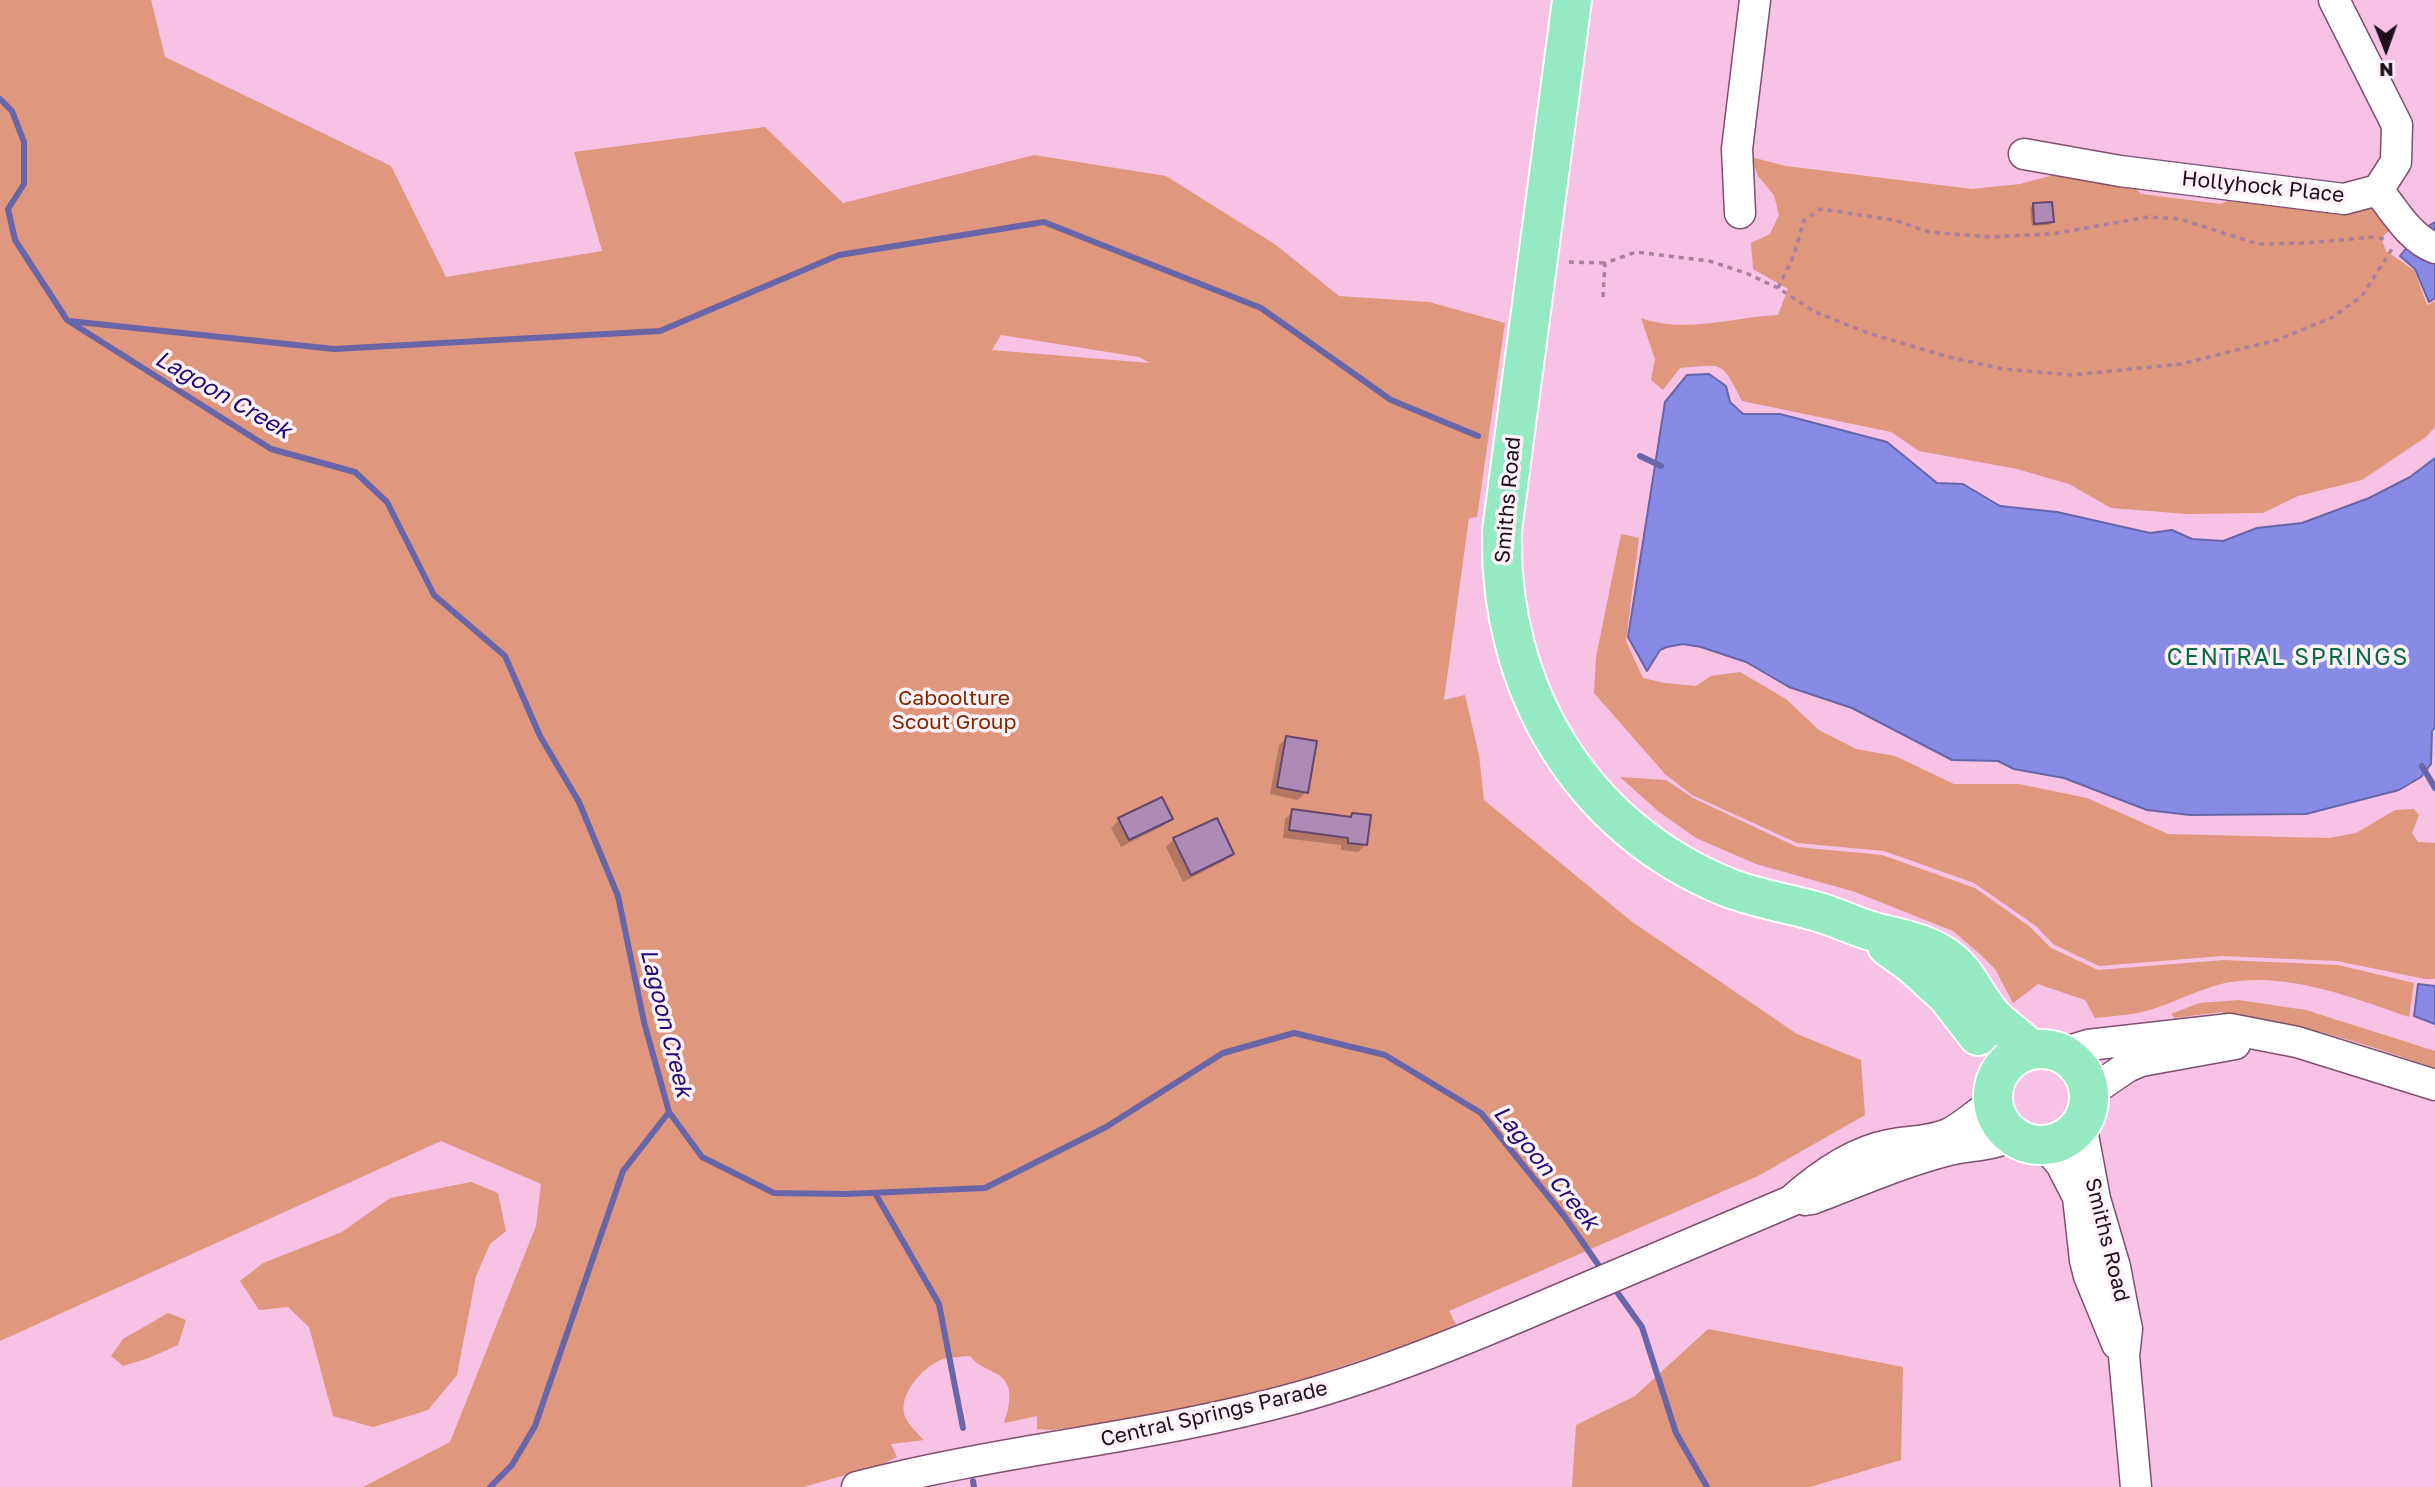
<!DOCTYPE html>
<style>
body{margin:0}
#map{position:relative;width:2435px;height:1487px;overflow:hidden;background:#f8c2e5;font-family:"Golos Text",sans-serif}
canvas{display:block}
.north{position:absolute;left:2351px;top:14px;width:70px;height:70px;-webkit-text-stroke:5px #fef2f9;paint-order:stroke;rotate:179deg;font-size:19px;font-weight:700;line-height:28px;text-align:center;color:#1f0d19}
.north::after{content:'';display:block;margin:auto;width:24px;height:32px;background:#1f0d19;clip-path:polygon(50% 0,100% 100%,50% 72%,0 100%)}
</style>
<div id="map">
<canvas width="2435" height="1487"></canvas>
<div class="north">N</div>
</div>
<script>
const ctx = document.querySelector('canvas').getContext('2d');
ctx.lineJoin = 'round';
function fill(path, color) {
  ctx.fillStyle = color;
  ctx.fill(path, 'evenodd');
}
function trace(path, color, width, dash) {
  ctx.strokeStyle = color;
  ctx.lineWidth = width;
  ctx.lineCap = dash ? 'butt' : 'round';
  ctx.setLineDash(dash || []);
  ctx.stroke(path);
}
function write(font, color, halo, rows, align = 'center') {
  ctx.font = font + ' "Golos Text",sans-serif';
  ctx.lineWidth = 7;
  ctx.setLineDash([]);
  ctx.textBaseline = 'middle';
  ctx.strokeStyle = halo;
  ctx.fillStyle = color;
  for (const [text, x, y, turn = 0] of rows) {
    ctx.save();
    ctx.translate(x, y);
    ctx.rotate((+turn || 0) * Math.PI / 180);
    ctx.textAlign = isNaN(turn) ? turn : align;
    if (halo) ctx.strokeText(text, 0, 0);
    ctx.fillText(text, 0, 0);
    ctx.restore();
  }
}
fill(new Path2D(`
 M0 0H151L165 57 391 166 446 277 602 251 574 152 765 127 843 203 1034 155 1166 176 1276 245 1339 296 1429 302 1505 323 1477 517 1469 518 1444 700 1465 695 1479 755 1484 800 1631 921 1797 1034 1861 1060 1865 1115 1758 1176 1449 1311 1456 1324 1436 1335 1304 1379 1220 1401 1101 1424 1050 1430 1037 1429V1416L1004 1423C1009 1408 1015 1386 999 1375 987 1368 979 1367 970 1356 962 1357 951 1357 943 1359 923 1366 895 1397 906 1419 910 1426 918 1434 924 1440L891 1444 897 1457 881 1465 803 1487H363L450 1442 536 1226 541 1184 441 1141 0 1341ZM1001 335 1139 357 1150 363 992 350Z
 M1751 157 1786 166 1972 189 2020 184 2050 176 2067 175 2131 183 2141 194 2221 204 2234 197 2341 213 2358 212 2381 204 2396 225 2381 238 2386 251 2414 270 2427 305 2435 301V427L2426 437 2362 480 2298 496 2263 513 2187 514 2111 508 2069 484 2017 469 1919 451 1891 432 1742 401C1721 361 1725 364 1680 368L1663 390 1651 380 1655 359 1641 318C1684 334 1734 317 1778 315L1788 289 1753 269 1751 243 1770 234 1779 215 1774 195 1758 176Z
 M1621 534 1639 538 1626 641 1643 678 1665 683 1696 686 1711 676 1740 672 1786 699 1819 730 1856 749 1895 756 1954 784H2019L2087 798 2168 834 2329 838 2356 833 2395 810 2414 809 2419 815 2412 833 2418 842 2435 843V979H2425L2337 961 2222 956 2099 966 2053 944 2036 926 1974 883 1884 851 1797 843 1692 795 1665 774 1594 693 1596 657Z
 M1620 777 1666 780 1693 798 1797 847 1882 855 1975 888 2029 926 2051 948 2098 970 2224 960 2338 965 2414 983 2409 1017C2351 997 2286 971 2225 983 2200 989 2177 1001 2153 1009 2134 1015 2114 1016 2095 1018L2085 1000 2038 984 2013 1003 1995 969 1981 955 1953 931 1855 892 1756 864 1696 838 1658 811Z
 M2239 1000 2306 1010 2435 1051V1068C2366 1045 2298 1020 2224 1017L2222 1012 2175 1018 2171 1014 2199 1003Z
 M471 1182 498 1193 506 1231 490 1244 476 1276 457 1375 428 1410 373 1427 333 1416 309 1327 288 1307 259 1310 240 1281 263 1263 342 1232 390 1198Z
 M168 1313 186 1320 178 1345 149 1358 123 1366 111 1356 123 1339Z
 M1708 1329 1903 1367 1901 1460 1810 1487H1572L1576 1425 1635 1396Z`), '#df977e');
const water = new Path2D(`
 M2435 222V298L2429 302 2415 269 2400 256 2420 231Z
 M1709 374 1726 386 1730 402 1743 414H1780L1887 442 1937 483 1963 484 2000 506 2057 512 2150 533 2172 530 2192 539 2223 541 2257 528 2302 523 2369 498 2410 477 2435 458V727L2432 731 2431 764 2421 777 2399 790 2306 814 2190 815 2147 810 2064 778 2014 769 1998 761 1952 760 1852 708 1789 687 1746 662 1701 647 1683 644 1667 647 1660 650 1647 671 1628 637 1665 402 1687 375Z
 M2418 984 2435 986V1024L2414 1016Z`);
fill(water, '#878be5');
trace(water, '#6865a8', 2);
fill(new Path2D(`
 M2034 205 2052 222 2049 225 2032 226 2030 208Z
 M1287 738 1306 792 1298 800 1270 794 1279 745Z
 M1162 799 1171 819 1163 826 1121 847 1111 828 1119 820Z
 M1293 811 1348 818 1352 814 1365 845 1358 852 1341 850V845L1283 838 1285 819Z
 M1174 839 1232 853 1224 861 1183 882 1166 847Z`), '#0003');
trace(new Path2D(`
 M0 99 12 111 24 142V184L8 209 15 240 67 320 271 449 355 472 387 502 434 595 505 656 540 736 579 802 618 896 644 1022 669 1112 702 1157 774 1193 846 1194 985 1188 1106 1127 1223 1053 1294 1033 1385 1055 1481 1113 1565 1217 1604 1273
 M69 321 334 349 660 331 839 255 1044 222 1261 308 1391 400 1478 436
 M1640 456 1661 466
 M2422 766 2435 788
 M875 1193 939 1304 963 1428
 M1612 1285 1642 1327 1676 1433 1707 1487
 M973 1481 974 1487
 M490 1487 512 1465 535 1426 623 1171 669 1112`), '#6865a8', 6);
const building = new Path2D(`
 M2052 202 2054 222 2034 224 2033 203Z
 M1286 736 1317 741 1308 793 1277 787Z
 M1162 797 1173 819 1129 840 1118 818Z
 M1292 809 1351 817 1352 813 1371 815 1367 845 1348 843V838L1289 830Z
 M1217 818 1234 854 1191 875 1173 838Z`);
fill(building, '#ae8ab6');
trace(building, '#67466e', 2);
const minor = new Path2D(`
 M2024 154 2120 171 2344 199 2378 190 2396 162 2397 125 2334 0
 M2378 190C2394 210 2410 239 2435 248
 M1740 213 1737 149 1755 0
 M2062 1053 2088 1045 2230 1029 2297 1042 2435 1085
 M2089 1093 2127 1067 2141 1061 2235 1044
 M2081 1124 2095 1199 2115 1267 2124 1314 2127 1329 2124 1356 2136 1487
 M2045 1145 2061 1164 2078 1197 2085 1260 2089 1276 2117 1344
 M1805 1200 1812 1199C1857 1182 1902 1162 1949 1150 1970 1145 1992 1146 2011 1136
 M857 1487C1002 1449 1151 1438 1296 1398 1386 1373 1472 1337 1558 1300 1636 1267 1713 1234 1791 1201 1819 1176 1852 1152 1889 1145 1909 1141 1929 1142 1948 1134 1965 1126 1977 1113 1993 1103`);
const major = new Path2D(`
 M1572 0 1502 531C1498 688 1581 829 1729 888 1756 898 1784 903 1811 910 1832 915 1851 925 1871 931 1896 938 1919 941 1941 954 1965 968 1972 990 1988 1011 2000 1027 2018 1036 2031 1050
 M1887 946 1912 964 1947 996 1978 1036
 M1993 1097a48 48 0 1 1 96 0a48 48 0 1 1-96 0Z`);
trace(minor, '#7e506f', 33);
trace(major, '#fff', 42);
trace(new Path2D(`
 M1569 262 1605 263
 M1778 288 1794 255 1804 220 1821 209 1894 220 1929 232 1992 237 2052 234 2148 217 2180 219 2258 244 2307 243 2373 237 2384 239
 M1603 297 1605 263 1636 252 1709 261 1746 273 1778 288 1815 312 1868 333 1945 356 2003 369 2072 375 2181 364 2277 340 2333 317 2362 296 2392 249`), '#aa819c', 3.5, [5, 5]);
trace(minor, '#fff', 30);
trace(major, '#95e9c3', 38);
write('21px', '#1f0d19', '#fef2f9', [
 ["Hollyhock Place",2263,187,6],
 ["Smiths Road",1508,500,-85],
 ["Smiths Road",2107,1240,76],
 ["Central Springs Parade",1214,1414,-13]
]);
write('21px', '#802800', '#fef2f9', [
 ["Caboolture",954,698],
 ["Scout Group",954,722]
]);
write('italic 23px', '#230775', '#fef2f9', [
 ["Lagoon Creek",223,395,30],
 ["Lagoon Creek",666,1023,76],
 ["Lagoon Creek",1546,1168,51]
]);
ctx.letterSpacing = '2px';
write('23px', '#0a6843', '#fef2f9', [
 ["CENTRAL SPRINGS",2288,658]
]);
ctx.letterSpacing = '0px';
</script>
